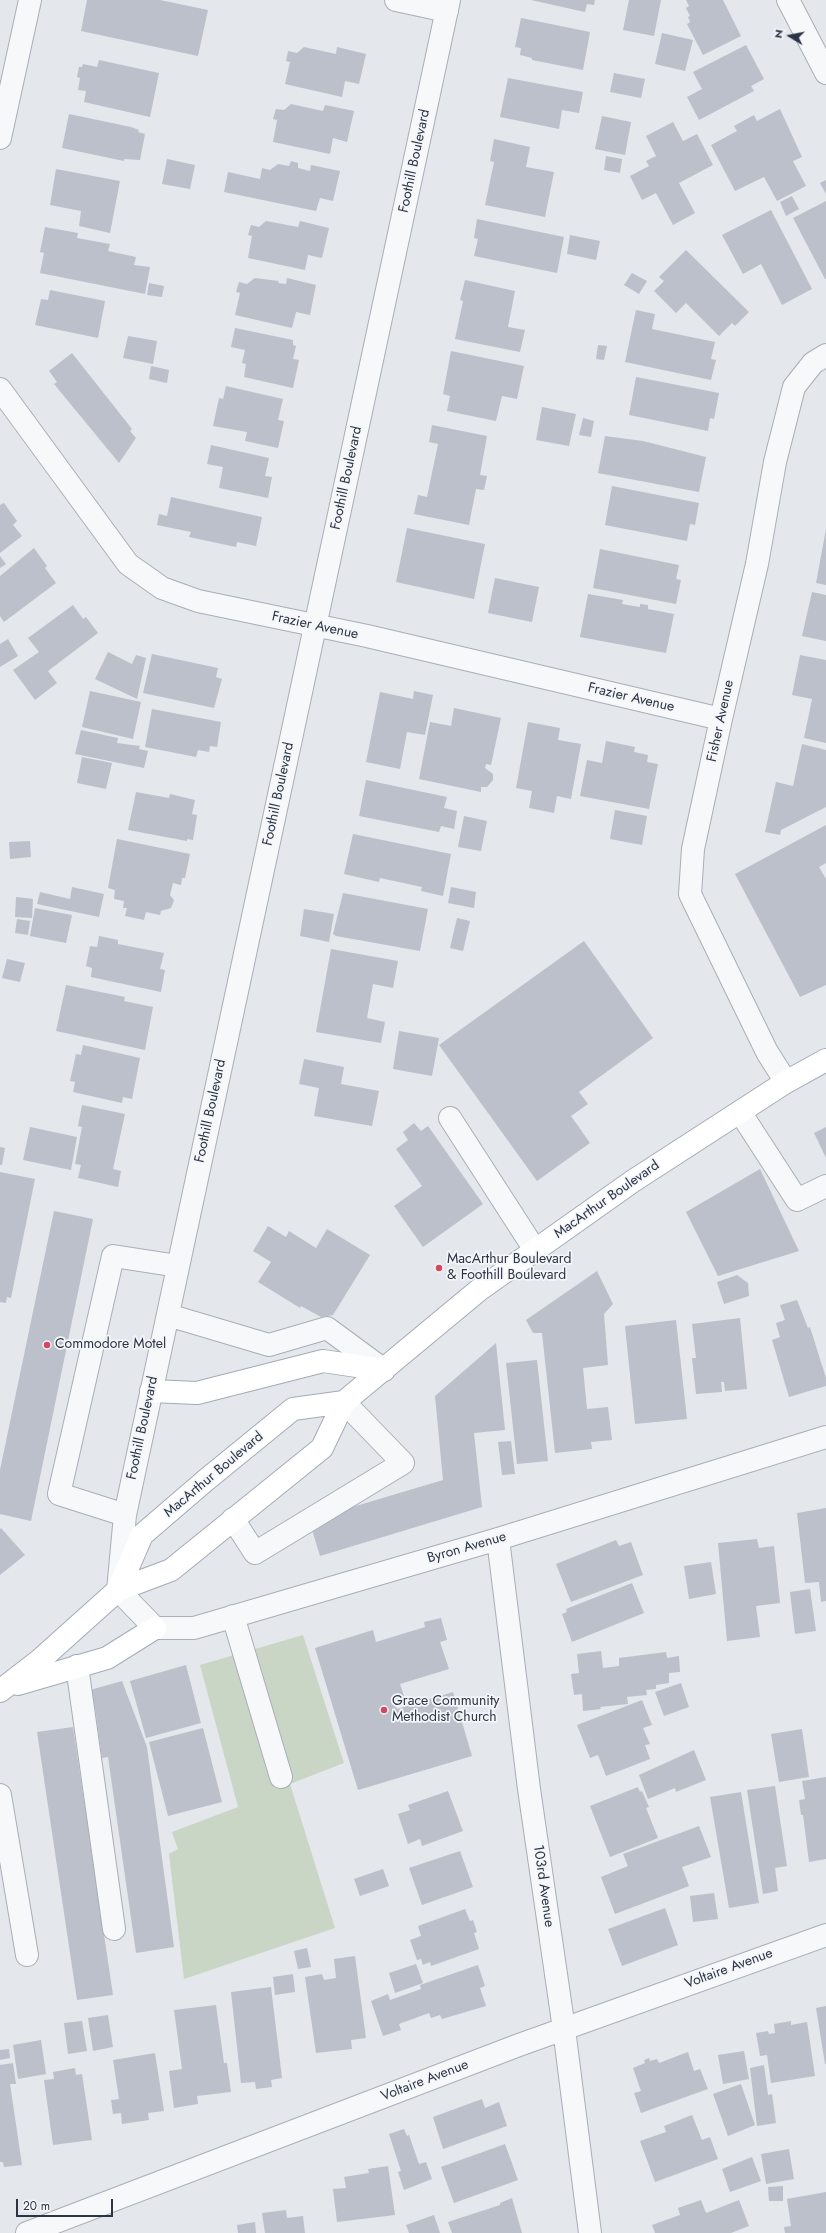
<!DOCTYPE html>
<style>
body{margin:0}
#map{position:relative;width:826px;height:2233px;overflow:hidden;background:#e4e7ec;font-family:Jost,sans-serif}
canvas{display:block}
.north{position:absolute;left:770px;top:16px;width:40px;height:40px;-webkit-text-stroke:3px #f4f6f9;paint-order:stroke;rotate:280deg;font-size:11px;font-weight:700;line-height:16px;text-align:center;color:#2b3445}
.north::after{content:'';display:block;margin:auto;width:14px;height:18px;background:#2b3445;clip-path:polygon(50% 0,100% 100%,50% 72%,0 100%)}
.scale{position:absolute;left:16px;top:2199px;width:97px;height:18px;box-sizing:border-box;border:2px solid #2b3445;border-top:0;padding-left:5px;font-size:12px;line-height:14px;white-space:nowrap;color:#2b3445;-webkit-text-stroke:3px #f4f6f9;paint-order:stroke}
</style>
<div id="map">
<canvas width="826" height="2233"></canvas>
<div class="north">N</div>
<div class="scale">20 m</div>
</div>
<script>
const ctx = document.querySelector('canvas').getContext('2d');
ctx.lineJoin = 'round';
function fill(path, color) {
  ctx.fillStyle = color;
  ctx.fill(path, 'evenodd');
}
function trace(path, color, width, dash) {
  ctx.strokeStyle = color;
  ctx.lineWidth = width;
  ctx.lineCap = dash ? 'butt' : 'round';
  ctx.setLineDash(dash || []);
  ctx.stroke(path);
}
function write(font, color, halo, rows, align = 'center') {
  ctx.font = font + ' Jost,sans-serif';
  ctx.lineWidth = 3.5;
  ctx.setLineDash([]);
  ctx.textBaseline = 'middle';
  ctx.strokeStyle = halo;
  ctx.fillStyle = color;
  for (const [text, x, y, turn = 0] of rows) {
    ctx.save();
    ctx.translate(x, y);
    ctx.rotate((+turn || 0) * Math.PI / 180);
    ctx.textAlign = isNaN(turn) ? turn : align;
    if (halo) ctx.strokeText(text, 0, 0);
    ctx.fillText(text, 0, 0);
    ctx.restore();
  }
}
fill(new Path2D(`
 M303 1635 344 1763 290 1784 335 1928 184 1979 169 1854 178 1849 172 1832 238 1807 200 1665Z`), '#c9d6c5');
fill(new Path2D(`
 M87 0H160L208 10 198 56 81 31Z
 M531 0H595L594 5 587 4 585 12Z
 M629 0H661L654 36 623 30Z
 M686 0H723L741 36 703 55 687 24 690 22 688 17 690 16 686 8 689 6Z
 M521 18 590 32 583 70 532 60V58L520 55 521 48 515 47Z
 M662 33 693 40 685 71 655 64Z
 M746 45 764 79 751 86 754 91 699 120 687 97 702 89 693 72Z
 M304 47 336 54 337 47 366 54 359 84 345 81 342 97 285 84 290 62 286 61 288 51 297 53Z
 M99 60 159 73 150 117 84 102 86 91 78 90 80 78 77 77 79 67H82L83 64 97 67Z
 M614 73 645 79 641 98 610 92Z
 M508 78 583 92 579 113 562 110 559 129 500 117Z
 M291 104 323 111 325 105 354 111 347 142 333 138 330 154 273 142 277 120 273 119 276 109 284 110Z
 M780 109 802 157 793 161 806 186 777 201 764 177 735 191 711 145 737 131 734 126 754 115 757 121Z
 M69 114 131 127 139 130 138 132 145 134 140 160 124 159V161L62 148Z
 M602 116 631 122 625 155 595 149Z
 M673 122 683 141 697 134 713 165 679 183 695 213 673 225 656 193 642 200 630 176 649 166 646 161 656 156 646 136Z
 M494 139 530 147 526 167 554 172 545 217 485 205 494 162 490 161Z
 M606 156 622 159 620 173 604 170Z
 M167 159 195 165 190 189 162 184Z
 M291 161 298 163V168L310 171 311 165 340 171 333 201 320 198 316 211 224 192 228 172 260 179 262 168 270 170 278 164 289 166Z
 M56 169 120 181 110 233 79 226 81 211 50 205Z
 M826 180V194L820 183Z
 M792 196 799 209 786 216 780 202Z
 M826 201V279H825L793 218Z
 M771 210 812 289 782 305 761 264 743 274 722 235Z
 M477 219 564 237 557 273 474 256 478 239 474 238Z
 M266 221 298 227 300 221 329 228 322 258 308 255 305 270 248 258 252 236 248 235 251 225 259 227Z
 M45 227 78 233 77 238 110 244 108 251 136 257 134 265 150 267 145 294 40 273 44 253 40 252Z
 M570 235 600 241 596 260 567 254Z
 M686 250 749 312 735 326 732 323 719 336 686 303 676 313 654 291 664 281 659 277Z
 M632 273 647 281 639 294 624 285Z
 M255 278 279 281 278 283 286 284 287 278 316 285 310 315 296 312 292 328 235 315 240 293 236 292 239 282 247 284Z
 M465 280 515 291 508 327 525 330 520 352 455 339 463 301 460 300Z
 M149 283 164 286 162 297 147 295Z
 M50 290 105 301 98 338 35 325 41 299 48 300Z
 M636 310 655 314 652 329 715 342 711 359 716 360 711 380 625 362Z
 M235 328 293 340V345L296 346 293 359 299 360 293 388 244 377 246 364 242 363 245 350 231 347Z
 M128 336 157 341 153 364 123 358Z
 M598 345 607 346 604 360 596 359Z
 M451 351 524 366 517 399 502 396 496 421 447 411 450 396 443 394Z
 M72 353 132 429 130 431 136 438 119 463 54 384 57 382 49 371Z
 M151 366 169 370 167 383 149 379Z
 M636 377 719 393 714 419 710 418 708 431 629 415Z
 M226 386 283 399 278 420 284 421 278 448 245 441 247 432 213 426 219 398 223 399Z
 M542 407 576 414 569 446 536 440Z
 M583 418 594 421 591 437 579 435Z
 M432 425 487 436 480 475 487 476 484 490 476 489 469 525 414 514 418 495 427 497 438 444 429 442Z
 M605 436 643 441 706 457 699 492 598 473Z
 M211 445 269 458 265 476 272 477 268 498 219 488 223 467 207 464Z
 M612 486 699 503 695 525 690 524 687 541 605 525Z
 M171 497 262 517 256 546 237 542 236 547 189 537 191 532 157 525 159 514 167 516Z
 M4 503 17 521 13 525 22 536 0 553V505Z
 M407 528 485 544 474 599 396 582Z
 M826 529V585L816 583Z
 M34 548 47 566 45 568 56 583 4 622 0 616V576Z
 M600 549 679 565 676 579 681 580 676 604 593 588Z
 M0 556 6 564 0 568Z
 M495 578 539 587 532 622 488 613Z
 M812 592 826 595V641L802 636Z
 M588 594 623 600 622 604 640 607V604L648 605V609L674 614 666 653 580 637Z
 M73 605 83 619 86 617 98 633 48 671 57 683 35 700 13 670 39 652 28 638Z
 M8 639 18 656 0 667V644Z
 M108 652 132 664 136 655 146 658 137 699 95 679Z
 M152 654 218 668 216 677 222 679 214 708 143 693Z
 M800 655 826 660V743L804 738 812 699 792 695Z
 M90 691 141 702 133 739 82 727Z
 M414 691 433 695 425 735 407 732 400 769 366 762 380 692 413 699Z
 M454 708 501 718 491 765 486 764 485 768 493 774V780L487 787H481V792L419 779 430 722 451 726Z
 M152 709 221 722 217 747 210 746 209 752 198 750 196 757 145 747Z
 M528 722 560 728 558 740 581 744 571 799 557 796 554 813 529 808 532 791 516 788Z
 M81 730 118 738 117 743 140 746 139 749 148 751 144 768 75 754Z
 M606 741 635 747 634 752 648 755 647 762 658 764 649 809 580 796 587 760 602 763Z
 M802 744 826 750V807L781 830 780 835 765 832 776 782 793 786Z
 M82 757 112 763 106 789 77 783Z
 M366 780 447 797 444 808 457 811 454 829 441 826 439 832 359 816Z
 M136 792 169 798 170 794 195 800 192 814 197 815 193 840 187 839V841L128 830Z
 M615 810 647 816 642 845 610 839Z
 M464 816 487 821 481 851 458 847Z
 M826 825V863L819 867 826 879V985L800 997 735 874Z
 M353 834 451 854 443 896 421 891 422 887 380 878 379 882 344 874Z
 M117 839 190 854 185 878H182L181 885 173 883 170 895 174 900 171 908 161 911 160 915 146 912 144 920 125 916 127 908H123L124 901 114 899 115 890 108 888Z
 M30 841 31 857 10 859 9 842Z
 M72 887 104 894 99 917 37 904 40 892 70 899Z
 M451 887 476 892 474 908 448 903Z
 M343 893 428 909 420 951 336 936 333 934Z
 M16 897 33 899 32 918 15 917Z
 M35 908 72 915 66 943 30 936Z
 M304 909 334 914 329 942 300 936Z
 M457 918 470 921 463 951 450 948Z
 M17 919 30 921 28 935 15 933Z
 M99 936 118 940V944L164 953 160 969 165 970 161 992 91 977 92 968 86 966 90 946 97 947Z
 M584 941 653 1038 579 1092 588 1104 571 1116 590 1143 537 1181 439 1045Z
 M331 949 398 961 393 988 373 984 367 1018 385 1022 381 1043 316 1032Z
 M7 959 25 963 20 982 2 978Z
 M66 985 125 997 124 1001 153 1007 145 1050 56 1031Z
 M399 1031 439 1038 432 1076 393 1069Z
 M83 1045 140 1058 132 1099 123 1097 122 1103 73 1092 75 1082 70 1081 76 1054 81 1055Z
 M304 1059 344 1067 341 1084 379 1091 372 1126 314 1116 319 1088 299 1084Z
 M82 1105 125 1114 113 1169 121 1171 118 1187 78 1178 81 1165 75 1164 82 1127 78 1126Z
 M414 1123 421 1131 428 1126 483 1204 423 1247 394 1206 422 1186 396 1149 408 1140 403 1132Z
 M30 1127 77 1137 71 1170 23 1160Z
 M826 1127V1158L814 1133Z
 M0 1147 5 1148 2 1165H0Z
 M760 1169 799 1251 718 1276 686 1212Z
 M0 1172 35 1179 11 1298 7 1297 6 1303 0 1302Z
 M54 1211 93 1219 31 1521 0 1514V1470Z
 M268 1226 286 1237 289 1231 316 1248 327 1229 370 1255 333 1315 321 1317 301 1306 300 1308 258 1282 271 1262 253 1251Z
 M597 1271 613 1304 604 1314 608 1365 583 1368 587 1409 608 1407 612 1440 591 1442 592 1449 555 1453 542 1333H533L526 1320Z
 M737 1275 748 1283 749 1296 724 1304 717 1282Z
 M797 1300 808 1328 810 1327 826 1378V1386L789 1397 772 1340 780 1337 776 1323 785 1320 780 1305Z
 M740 1318 747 1389 725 1391 724 1382H721L722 1392 696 1394 692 1358H696L692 1324Z
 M676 1320 687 1419 635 1424 625 1326Z
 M496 1343 505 1430 474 1433 482 1507 320 1556 309 1520 443 1480 435 1396Z
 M537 1360 548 1461 517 1464 506 1363Z
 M511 1441 515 1474 502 1475 498 1442Z
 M826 1508V1601L821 1602 819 1582 805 1583 797 1513Z
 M1 1528 25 1555 0 1575V1529Z
 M757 1539 759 1548 774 1546 780 1603 756 1606 760 1637 727 1641 718 1543Z
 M616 1540 619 1546 631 1542 643 1575 571 1602 556 1564Z
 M711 1562 716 1594 689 1599 684 1566Z
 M632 1583 644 1613 572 1642 562 1614 567 1612 566 1609Z
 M810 1589 816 1631 795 1634 790 1592Z
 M441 1618 447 1640 440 1642 449 1669 400 1684 405 1699 394 1702 397 1709 453 1692 472 1756 358 1790 315 1648 373 1630 376 1642 425 1627 424 1622Z
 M601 1651 603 1668 619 1666V1658L666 1652 667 1658 679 1656 680 1672 669 1673V1683L656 1685V1689L646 1690 647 1695 627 1697 628 1704 600 1707 601 1709 583 1711 582 1694 574 1695 571 1674 579 1673 577 1654Z
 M186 1665 201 1723 146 1738 130 1681Z
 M122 1681 147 1747 174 1947 136 1953 108 1757 102 1758 95 1707 90 1690Z
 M681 1683 689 1707 664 1716 655 1692Z
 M642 1700 652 1725 643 1728 650 1744 645 1745 650 1759 606 1776 598 1755 590 1758 577 1725Z
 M73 1727 113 1995 77 2000 37 1732Z
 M203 1728 222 1802 168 1816 149 1742Z
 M802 1729 809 1777 779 1782 771 1734Z
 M694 1750 706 1780 676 1792 675 1788 648 1799 639 1775Z
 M826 1777V1859L809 1862 803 1815H801L799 1800 805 1799 802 1781Z
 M775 1786 787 1866 775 1868 778 1891 763 1894 747 1790Z
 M638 1787 640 1792 642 1791 649 1807 646 1808 658 1838 610 1857 590 1806Z
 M448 1791 463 1831 422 1846 420 1839 408 1844 398 1814 410 1810 408 1805Z
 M741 1792 759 1903 729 1908 710 1797Z
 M699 1826 711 1857 682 1867 689 1886 615 1914 601 1877 628 1866 623 1854Z
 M460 1851 473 1887 422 1905 409 1868Z
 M383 1869 389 1886 360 1896 354 1879Z
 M714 1893 718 1919 693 1922 690 1896Z
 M665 1908 678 1945 622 1966 608 1929Z
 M465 1909 470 1921 473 1920 477 1932 474 1933 479 1949 431 1966 430 1962 423 1965 421 1959 417 1960 410 1940 421 1936 418 1926Z
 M307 1948 311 1967 298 1969 294 1951Z
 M355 1956 366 2038 351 2040 352 2049 316 2053 305 1977 322 1974 324 1980 336 1978 334 1959Z
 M416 1964 423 1983 395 1993 389 1973Z
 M478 1965 485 1986 480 1988 486 2006 442 2019 440 2015 431 2018 429 2013 399 2024 401 2030 383 2036 371 2001 388 1994 390 2000 421 1989 420 1985Z
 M293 1974 295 1992 275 1995 273 1977Z
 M271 1987 282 2078 271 2080 272 2087 256 2089 255 2082 241 2083 231 1992Z
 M216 2005 224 2063H227L231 2092 197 2096 198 2104 174 2108 169 2071 182 2069 174 2010Z
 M826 2006V2064H825L816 2008Z
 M108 2015 113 2047 93 2051 88 2018Z
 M82 2021 87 2051 68 2054 64 2023Z
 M791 2021V2025L807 2022 815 2076 771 2083 767 2055 760 2056 756 2033 768 2031 769 2034 775 2033 774 2024Z
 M41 2040 46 2074 18 2079 13 2045Z
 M9 2049 10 2058 0 2060V2050Z
 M744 2051 749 2079 723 2084 718 2055Z
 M688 2052 694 2071 700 2069 708 2089 641 2113 634 2093 641 2091 633 2068 645 2063 644 2060 649 2058 650 2061 657 2059 659 2063Z
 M155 2053 164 2111 148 2113 149 2120 122 2124 121 2113 113 2114 111 2100 119 2099 113 2060Z
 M13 2063 16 2084H10L22 2165 4 2167 3 2162H0V2065Z
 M764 2065 768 2095 772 2094 776 2123 757 2126 750 2068Z
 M75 2068 76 2075 82 2074 92 2140 53 2145 44 2080 54 2079 53 2072Z
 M741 2084 755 2125 728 2136 713 2094Z
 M482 2099 485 2108 499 2102 507 2126 443 2149 433 2117Z
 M692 2115 702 2140 710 2137 718 2159 655 2182 640 2141 666 2132 664 2126Z
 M404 2129 407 2136 409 2135 419 2164 426 2162 432 2179 404 2190 398 2172 401 2171 389 2134Z
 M505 2144 518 2180 454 2203 441 2167Z
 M789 2149 794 2179 766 2184 761 2154Z
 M752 2157 761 2181 730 2192 722 2169Z
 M388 2166 395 2215 337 2222 333 2189 346 2188 344 2177 369 2173 368 2169Z
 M783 2186V2201H769L768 2187Z
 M826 2192V2233H785L784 2227 791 2226 787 2199Z
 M512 2198 522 2233H452L448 2222 500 2205V2203Z
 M701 2200 706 2213 739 2200 749 2226 731 2233H655L652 2225 680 2215 678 2208Z
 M286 2210 287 2218 303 2216 305 2233H265L262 2213Z
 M434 2215 440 2233H409L406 2225Z
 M255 2222 256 2233H238L237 2225Z`), '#bbc0ca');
const minor = new Path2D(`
 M396 0 447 11
 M449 0 125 1515 118 1590 155 1628H194L498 1539 826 1437
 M788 0 826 73
 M0 138 30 0
 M0 389 128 564 162 588 198 601 367 636 721 719
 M786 1082 767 1052 690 894 693 849 721 719 757 564 775 462 794 387 813 363 826 355
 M740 1112 797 1200 826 1186
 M450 1118 535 1250
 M168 1315 269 1345 327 1328 384 1370
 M125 1515 59 1494 113 1256 178 1266
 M233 1519 255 1553 403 1463 344 1402
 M498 1539 529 1789 564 2029 590 2233
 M233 1616 281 1777
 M77 1666 114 1929
 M0 1795 27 1955
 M27 2233 519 2045 826 1935`);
const major = new Path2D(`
 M151 1391 197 1393 323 1361 384 1370
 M118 1590 142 1535 206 1480 293 1409 344 1402
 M18 1684 107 1658 155 1628
 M0 1691 40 1660 118 1590 171 1570 322 1448 344 1402 479 1290 633 1181 786 1082 826 1060`);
trace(minor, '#a9aeb7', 24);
trace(major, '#a3abb8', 24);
trace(minor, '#f7f8fa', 22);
trace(major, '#fff', 22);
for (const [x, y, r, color] of [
 [439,1268,4,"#d1495b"],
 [47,1345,4,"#d1495b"],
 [384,1710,4,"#d1495b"]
]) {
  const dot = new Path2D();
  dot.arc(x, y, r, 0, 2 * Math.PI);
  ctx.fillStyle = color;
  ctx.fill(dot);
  trace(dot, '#f4f6f9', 1.5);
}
write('14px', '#2b3445', '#f4f6f9', [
 ["Foothill Boulevard",415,161,-78],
 ["Foothill Boulevard",347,478,-78],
 ["Frazier Avenue",315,626,12],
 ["Frazier Avenue",631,698,13],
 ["Fisher Avenue",721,721,-78],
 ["Foothill Boulevard",279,794,-78],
 ["Foothill Boulevard",211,1111,-78],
 ["MacArthur Boulevard",607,1200,-35],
 ["Foothill Boulevard",143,1428,-78],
 ["MacArthur Boulevard",214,1475,-40],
 ["Byron Avenue",467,1548,-16],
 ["103rd Avenue",543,1886,82],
 ["Voltaire Avenue",729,1969,-20],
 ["Voltaire Avenue",425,2081,-21]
]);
write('14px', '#2b3445', '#f4f6f9', [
 ["MacArthur Boulevard",447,1260],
 ["& Foothill Boulevard",447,1276],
 ["Commodore Motel",55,1345],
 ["Grace Community",392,1702],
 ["Methodist Church",392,1718]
], 'left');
</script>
